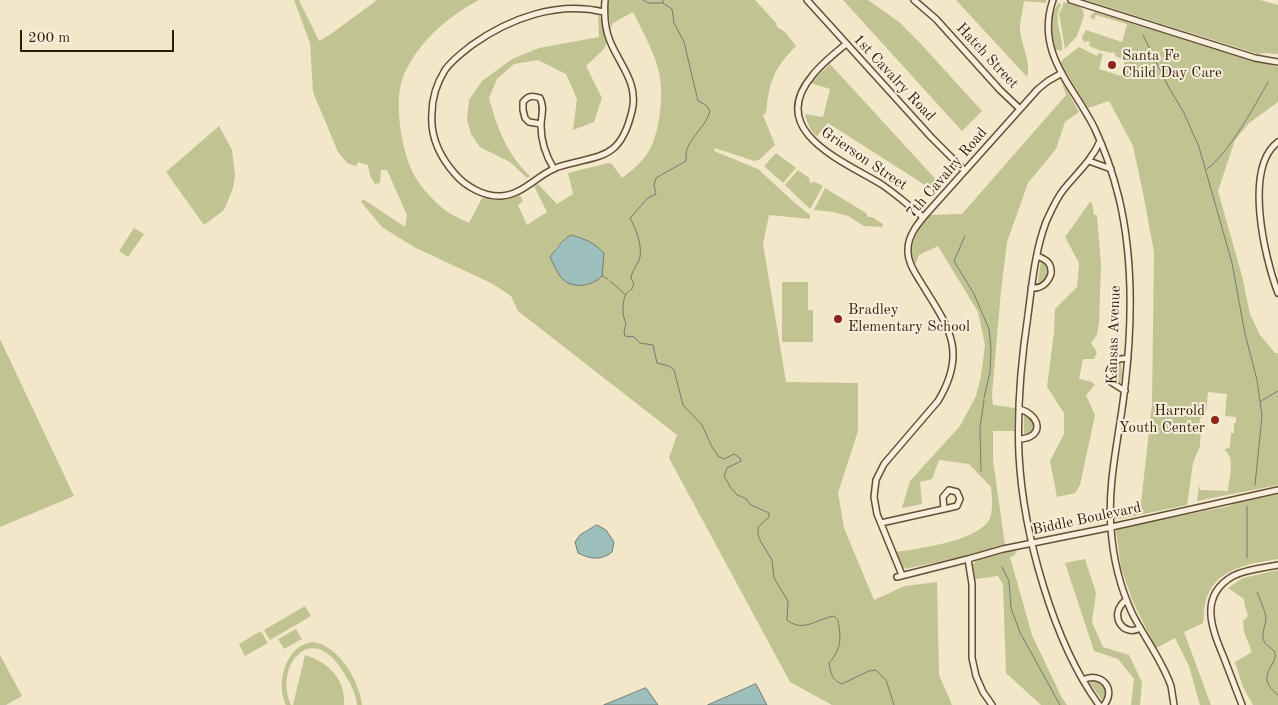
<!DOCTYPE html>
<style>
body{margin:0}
#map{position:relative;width:1278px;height:705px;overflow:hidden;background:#f2e7c9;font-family:"Old Standard TT",serif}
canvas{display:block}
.scale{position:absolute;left:20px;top:30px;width:154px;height:22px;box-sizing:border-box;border:2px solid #341b05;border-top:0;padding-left:6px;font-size:15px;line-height:18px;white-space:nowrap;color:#341b05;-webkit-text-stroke:4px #f7efdc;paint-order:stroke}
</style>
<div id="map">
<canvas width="1278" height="705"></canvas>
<div class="scale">200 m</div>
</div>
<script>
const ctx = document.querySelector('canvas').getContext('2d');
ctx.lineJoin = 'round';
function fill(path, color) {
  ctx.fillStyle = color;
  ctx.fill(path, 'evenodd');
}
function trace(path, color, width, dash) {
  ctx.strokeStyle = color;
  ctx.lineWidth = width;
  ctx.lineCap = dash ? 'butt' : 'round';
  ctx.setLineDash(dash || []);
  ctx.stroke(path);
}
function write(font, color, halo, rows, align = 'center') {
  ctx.font = font + ' "Old Standard TT",serif';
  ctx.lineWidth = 4;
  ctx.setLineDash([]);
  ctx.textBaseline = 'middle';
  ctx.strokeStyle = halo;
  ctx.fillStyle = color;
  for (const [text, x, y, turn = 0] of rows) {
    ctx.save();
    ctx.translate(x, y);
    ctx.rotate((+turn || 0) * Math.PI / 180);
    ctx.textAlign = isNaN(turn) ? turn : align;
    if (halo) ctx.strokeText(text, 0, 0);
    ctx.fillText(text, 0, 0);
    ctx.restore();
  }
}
fill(new Path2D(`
 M294 0H299L319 41 331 34 377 0H479C447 17 417 43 403 77 393 102 402 158 417 180 423 189 432 199 440 206 447 213 459 218 469 223L482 198C496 200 504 201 520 195L523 201 518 205 527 225 547 212 534 186 538 184 557 204 573 194 568 173 608 163 612 164 622 178C631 171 640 164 647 154 660 136 665 90 658 69 653 49 642 31 633 12L613 23 611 29 608 10 609 0H755L756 1 776 23 777 27 785 32 796 46C774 68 769 82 766 113L763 115 775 145 759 160 754 161 715 148 714 151 758 169 795 203 810 215V219L769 215 763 244 786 382 858 383V431L838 493 844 528 874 600 905 586 937 582 939 675 952 705H832L790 682 669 458 677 435 518 311 511 296 493 284 414 247 382 227 361 202 363 199 405 227 407 215 387 170H381L380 183 375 184 370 176 368 165 358 162 356 166 347 163 338 152 313 92 310 43ZM571 235 604 253 603 266 554 250 562 242Z
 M843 0H868L899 22 920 43 982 111 962 131Z
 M956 0H1046V3L1024 1C1023 10 1020 20 1020 29 1021 44 1032 65 1027 77Z
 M1086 0H1260L1278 5V54L1265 53 1258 54Z
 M1065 2 1080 7 1083 10 1084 16 1077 36 1065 49 1059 13 1063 6V3Z
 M1060 3 1061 5C1052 19 1064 37 1062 51 1058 50 1056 51 1054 47 1049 37 1050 9 1060 3Z
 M1095 12 1227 53 1278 67V102L1249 123 1235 140 1218 191 1242 276 1250 314 1260 335 1275 353H1278V485L1197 501 1199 485 1200 490 1228 491C1229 479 1236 457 1224 450L1230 447 1231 433H1234V423H1236V417L1225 416 1227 394 1208 392 1206 412 1202 411V418H1200L1199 426 1201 427 1200 446 1193 463 1187 505 1119 519H1115V510L1141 503 1152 404 1154 252 1143 193 1133 146 1109 101 1088 108 1061 64 1062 60 1079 47 1097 56 1099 53 1103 54 1099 69 1121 76 1125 60 1115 56 1116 54 1112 52 1111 53C1104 51 1096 50 1088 45L1090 44 1089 41 1084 42 1082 37 1086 30 1122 42 1127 24 1096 15 1094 20 1091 18 1090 16Z
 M598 14 601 19 607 42 604 49 586 66 602 98 594 122 573 130 577 99 566 74 538 60 514 64 497 79 489 98C497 127 507 155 530 176L527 178 510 162 480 147 471 134 467 119 469 100 482 81 512 59 539 48 599 37Z
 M830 64 941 185 936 192 828 123 817 136C811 133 807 122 805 114L823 117 830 89 811 83Z
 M1062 83 1063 84 1079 112 1065 122 1056 149 1028 183 1007 242 1001 291 992 394 993 405 1015 408 1014 431H993V460L1005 545 975 554 905 569 906 567 903 568 896 552C921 548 972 542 988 522 994 513 992 497 991 487L969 464 939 460 932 479 920 482 922 504 902 508 910 481 960 426 976 396 981 376 985 345 978 312 938 246 919 255 915 265C907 246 917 229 930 215L962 214 1066 95Z
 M219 126 232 150 235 176 233 188 224 210 204 225 166 172Z
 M776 153 796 168 783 183 764 166Z
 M798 170 809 178 810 183 815 182 823 186 810 209 785 185Z
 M825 188 866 213 868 217H872L883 224 882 227 864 226 848 216 833 212 814 210Z
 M1090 202 1092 203 1094 215H1097L1101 264 1099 323 1097 335 1091 343 1097 352 1094 359H1083L1079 379 1092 382 1095 385 1086 395 1095 415 1080 485 1075 493 1057 497 1050 461 1064 434V413L1047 387 1054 332 1055 309 1077 287 1079 263 1065 237Z
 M134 228 144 234 128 257 119 251Z
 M1041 261C1048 263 1049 268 1049 275L1043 281 1038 282Z
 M782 282H808V310H813V342H782Z
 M0 339 74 496 0 527Z
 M1120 362H1121C1122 369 1122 377 1120 383 1109 382 1111 372 1115 364Z
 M1024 415H1028C1033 422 1035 425 1032 433L1024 437Z
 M1278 494V559C1248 564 1214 568 1205 603 1204 609 1204 616 1203 623L1184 632 1211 705H1200L1189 666 1175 638 1156 648 1133 602 1121 568 1116 531 1118 528 1230 506 1235 503Z
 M1016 550 1015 555 1010 557 1032 635 1062 698 1067 705H1041L1006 673 1003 584 998 576 975 579 973 564 975 563V560L1004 551Z
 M1085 559 1096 593 1092 622 1103 647 1129 655 1142 682 1140 705H1131L1134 679 1118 659 1094 651 1065 563Z
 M1278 570V705H1253L1243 687 1235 662 1252 652 1244 632 1243 621 1248 616C1247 610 1244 606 1244 599L1228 588 1243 578Z
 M305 606 311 616 270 640 264 630Z
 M296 629 302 639 284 649 278 639Z
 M261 631 268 643 245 656 239 644Z
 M313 642C339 646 359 680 362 705H357C356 693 350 683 344 673 312 618 273 666 291 705H286C275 684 286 644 313 642Z
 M0 655 22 696 6 705H0Z
 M305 655C328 662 346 679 344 705H293Z
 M1094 679C1102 683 1106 687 1105 697L1102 700 1089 682Z`), '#c1c392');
const water = new Path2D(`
 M571 235C585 239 595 243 604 253L602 276C591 287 570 290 560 276 556 270 553 263 550 257L562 242Z
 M597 525 606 530 614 542 612 552C601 561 590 559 578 553L575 542 580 535Z
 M756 684 767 705H708Z
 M646 688 658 705H604Z`);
fill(water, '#9cbfbc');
trace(water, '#727d73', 1);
trace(new Path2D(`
 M643 0 648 3H663
 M663 0V3L672 9 674 23 684 42 698 101 706 105 710 111C707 125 692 135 687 149 686 152 686 157 686 161L656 178 654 185 656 194 648 198 630 218C636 229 642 244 640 257 638 265 631 271 631 279L634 283 632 289C630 291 627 292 626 294 622 301 622 317 626 323L624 332 625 336 634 337 640 343 653 345 657 363 669 366 674 370 683 405 702 425 712 447 719 457 724 459 734 454 740 458 741 461 727 468 724 476 731 488 737 495 745 498 751 505 769 513V517L758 527V535L761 542 772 560 774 578 788 601 787 620C803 633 817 619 834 616L838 620C841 639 842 648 829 663 831 674 832 680 842 684L869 671 876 670 886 680 894 705
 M1143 35 1168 86 1184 113 1199 147 1232 263 1245 334 1257 380 1262 416 1255 485
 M1207 169C1229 153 1254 107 1268 82
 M965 236 954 261 974 294 989 329 991 349 990 372 984 398
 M602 276 608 279
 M610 281 626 295
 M1261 401 1278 391
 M981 471 980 428 984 400
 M1247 558V506
 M1002 567 1009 581 1011 608 1021 635
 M1257 592C1260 600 1265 610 1266 618 1266 625 1262 631 1263 638 1264 646 1273 647 1275 653 1278 665 1253 676 1278 695
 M1022 636 1060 705`), '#727d73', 1);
const street = new Path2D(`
 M807 0 931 137 965 171
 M914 0 936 19 1000 90 1020 109
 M1053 0C1035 52 1072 84 1094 127 1105 150 1113 174 1119 198 1133 257 1132 326 1125 386 1120 434 1107 481 1111 529 1113 557 1120 587 1132 613 1144 637 1162 660 1171 686 1172 692 1173 699 1174 705
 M1071 0 1255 58 1278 62
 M604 12C557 1 510 18 472 45 463 52 452 60 445 70 437 83 432 98 432 113 430 136 440 157 455 174 466 187 485 197 501 196 523 195 538 174 558 167 599 154 620 162 632 111 639 83 619 64 610 41 605 29 604 13 605 0
 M846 44C834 54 821 64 812 76 766 131 843 161 881 184 896 194 909 206 923 217
 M541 124 529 122 525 118 523 110V102C528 96 532 95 540 98 545 108 541 116 541 126 541 142 546 156 554 169
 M1278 142C1243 168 1265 259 1278 293
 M1089 161 1111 169
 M1031 288C1041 289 1048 283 1051 274 1052 263 1047 260 1037 256
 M1125 391 1111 382 1109 372C1112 363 1117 357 1128 359
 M1019 439C1045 438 1041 415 1019 409
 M949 490 957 492 960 499 957 506 944 509 943 497Z
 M881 523 944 509
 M968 559 972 584V658L976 676 983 692 992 705
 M902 575 877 514 874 497 876 480 884 464 938 401C969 350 947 325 920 281 914 271 907 261 908 249 908 235 919 222 928 212L1038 89 1048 81 1062 73
 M897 577 968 559 1003 549 1107 528 1278 490
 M1126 600C1107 615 1124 638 1140 628
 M1083 680C1101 671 1117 689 1104 705
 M1099 705C1053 642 1023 533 1019 455 1017 409 1021 361 1028 315 1032 284 1035 251 1046 222 1051 211 1056 199 1064 189 1077 173 1092 160 1100 141
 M1242 705C1236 689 1230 674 1224 658 1212 629 1198 596 1233 576 1246 569 1264 568 1278 565`);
trace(street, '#644e36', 8);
trace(street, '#f7efdc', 5);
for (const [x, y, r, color] of [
 [1112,65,5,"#8f2418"],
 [838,319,5,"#8f2418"],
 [1215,420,5,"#8f2418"]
]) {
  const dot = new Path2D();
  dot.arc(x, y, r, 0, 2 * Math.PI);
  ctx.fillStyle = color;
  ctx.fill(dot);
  trace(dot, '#f7efdc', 2);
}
write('15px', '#341b05', '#f7efdc', [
 ["Hatch Street",987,56,47],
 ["1st Cavalry Road",894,78,47],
 ["Grierson Street",864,159,34],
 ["7th Cavalry Road",947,173,-49],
 ["Kansas Avenue",1114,335,-88],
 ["Biddle Boulevard",1087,519,-12]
]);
write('15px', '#341b05', '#f7efdc', [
 ["Santa Fe",1122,56],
 ["Child Day Care",1122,73],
 ["Bradley",848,310],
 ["Elementary School",848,327],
 ["Harrold",1205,411,"right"],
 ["Youth Center",1205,428,"right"]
], 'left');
</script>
